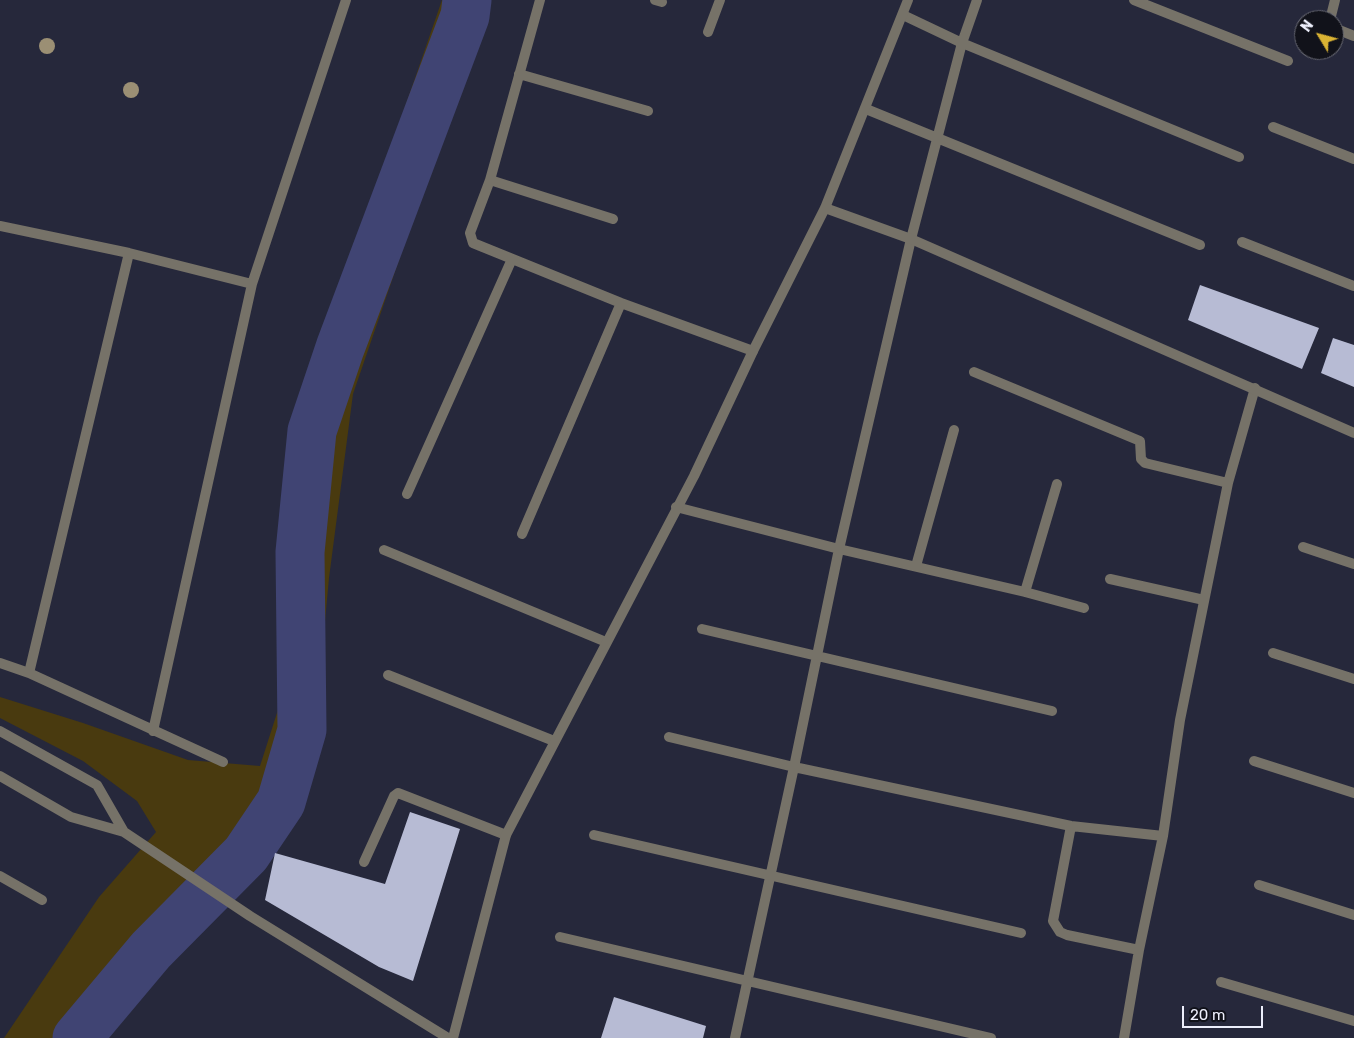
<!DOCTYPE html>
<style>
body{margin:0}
#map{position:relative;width:1354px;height:1038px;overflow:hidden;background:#26283b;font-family:Rubik,sans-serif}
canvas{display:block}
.north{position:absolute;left:1294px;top:10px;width:50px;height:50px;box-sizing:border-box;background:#11121a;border:1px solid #696a74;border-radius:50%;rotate:307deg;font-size:14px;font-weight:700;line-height:20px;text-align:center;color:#eceefb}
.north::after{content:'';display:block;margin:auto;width:18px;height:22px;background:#dab333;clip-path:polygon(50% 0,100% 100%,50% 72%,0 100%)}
.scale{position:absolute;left:1182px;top:1006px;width:81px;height:22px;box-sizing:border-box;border:2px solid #eceefb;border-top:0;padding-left:6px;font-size:15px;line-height:18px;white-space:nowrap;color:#eceefb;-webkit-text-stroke:4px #11121a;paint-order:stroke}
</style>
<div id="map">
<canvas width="1354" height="1038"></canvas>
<div class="north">N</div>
<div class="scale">20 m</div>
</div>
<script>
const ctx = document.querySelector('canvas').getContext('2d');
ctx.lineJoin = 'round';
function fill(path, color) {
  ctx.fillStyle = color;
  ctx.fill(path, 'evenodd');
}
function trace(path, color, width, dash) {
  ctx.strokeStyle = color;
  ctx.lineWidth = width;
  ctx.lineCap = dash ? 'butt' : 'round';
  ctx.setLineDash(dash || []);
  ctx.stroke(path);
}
fill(new Path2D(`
 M442 0H488L353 394 329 578 316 719 297 794 246 873 200 923 108 1038H4L99 897 156 832 137 801 83 761 0 718V697L83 723 188 760 260 766 284 691 292 564 304 431 328 330Z`), '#493a0f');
trace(new Path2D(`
 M77 1038 151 950 246 854 281 802 302 730 300 552 312 431 340 348 465 16 467 0`), '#404473', 49);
fill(new Path2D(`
 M1200 285 1319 328 1302 369 1188 320Z
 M1333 338 1354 345V387L1321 373Z
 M410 812 460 829 413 981 379 967 265 900 275 853 385 884Z
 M614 997 706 1026 703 1038H601Z`), '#b7bbd4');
trace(new Path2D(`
 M388 675 554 741
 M364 862 394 796 398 793 506 835`), '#767268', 10);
trace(new Path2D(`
 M540 0 490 180 470 233 473 243 621 303 753 351
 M655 0 662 2
 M1134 0 1288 61
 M903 15 962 43 1239 157
 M1330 20 1335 0
 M1334 28 1354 36
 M708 32 720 0
 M519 74 648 111
 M866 109 1200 245
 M1273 127 1354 159
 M490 180 613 219
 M0 226 129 253 252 284
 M1242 242 1354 286
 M974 372 1140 441 1141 459 1145 463 1228 483
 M407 494 512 259
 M676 507 839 549 1025 592 1084 608
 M522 534 621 303
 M1303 547 1354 564
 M384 550 606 642
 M916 566 954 430
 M1110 579 1204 600
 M1025 592 1057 484
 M702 629 1052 711
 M1273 653 1354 679
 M0 663 29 673 223 762
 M29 673 129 253
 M153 731 252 284 346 0
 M669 737 794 767 1071 826 1163 836
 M1254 761 1354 793
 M1071 826 1053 921 1060 932 1067 935 1139 950
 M594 835 1021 933
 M0 876 42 900
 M1259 885 1354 915
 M560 937 991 1038
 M1221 982 1354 1021
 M735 1038 794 767 839 549 911 239 962 43 977 0
 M1124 1038 1139 950 1163 836 1180 720 1228 483 1255 388`), '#767268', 10);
trace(new Path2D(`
 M825 208 911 239 1354 433
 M0 731 97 785 124 832
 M0 776 71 817 124 832 250 916 448 1038
 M453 1038 506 835 694 476 753 351 825 208 908 0`), '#767268', 10);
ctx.fillStyle = '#9b8f74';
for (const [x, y] of [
 [47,46],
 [131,90]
]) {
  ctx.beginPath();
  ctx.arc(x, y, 8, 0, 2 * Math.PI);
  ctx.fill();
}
</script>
